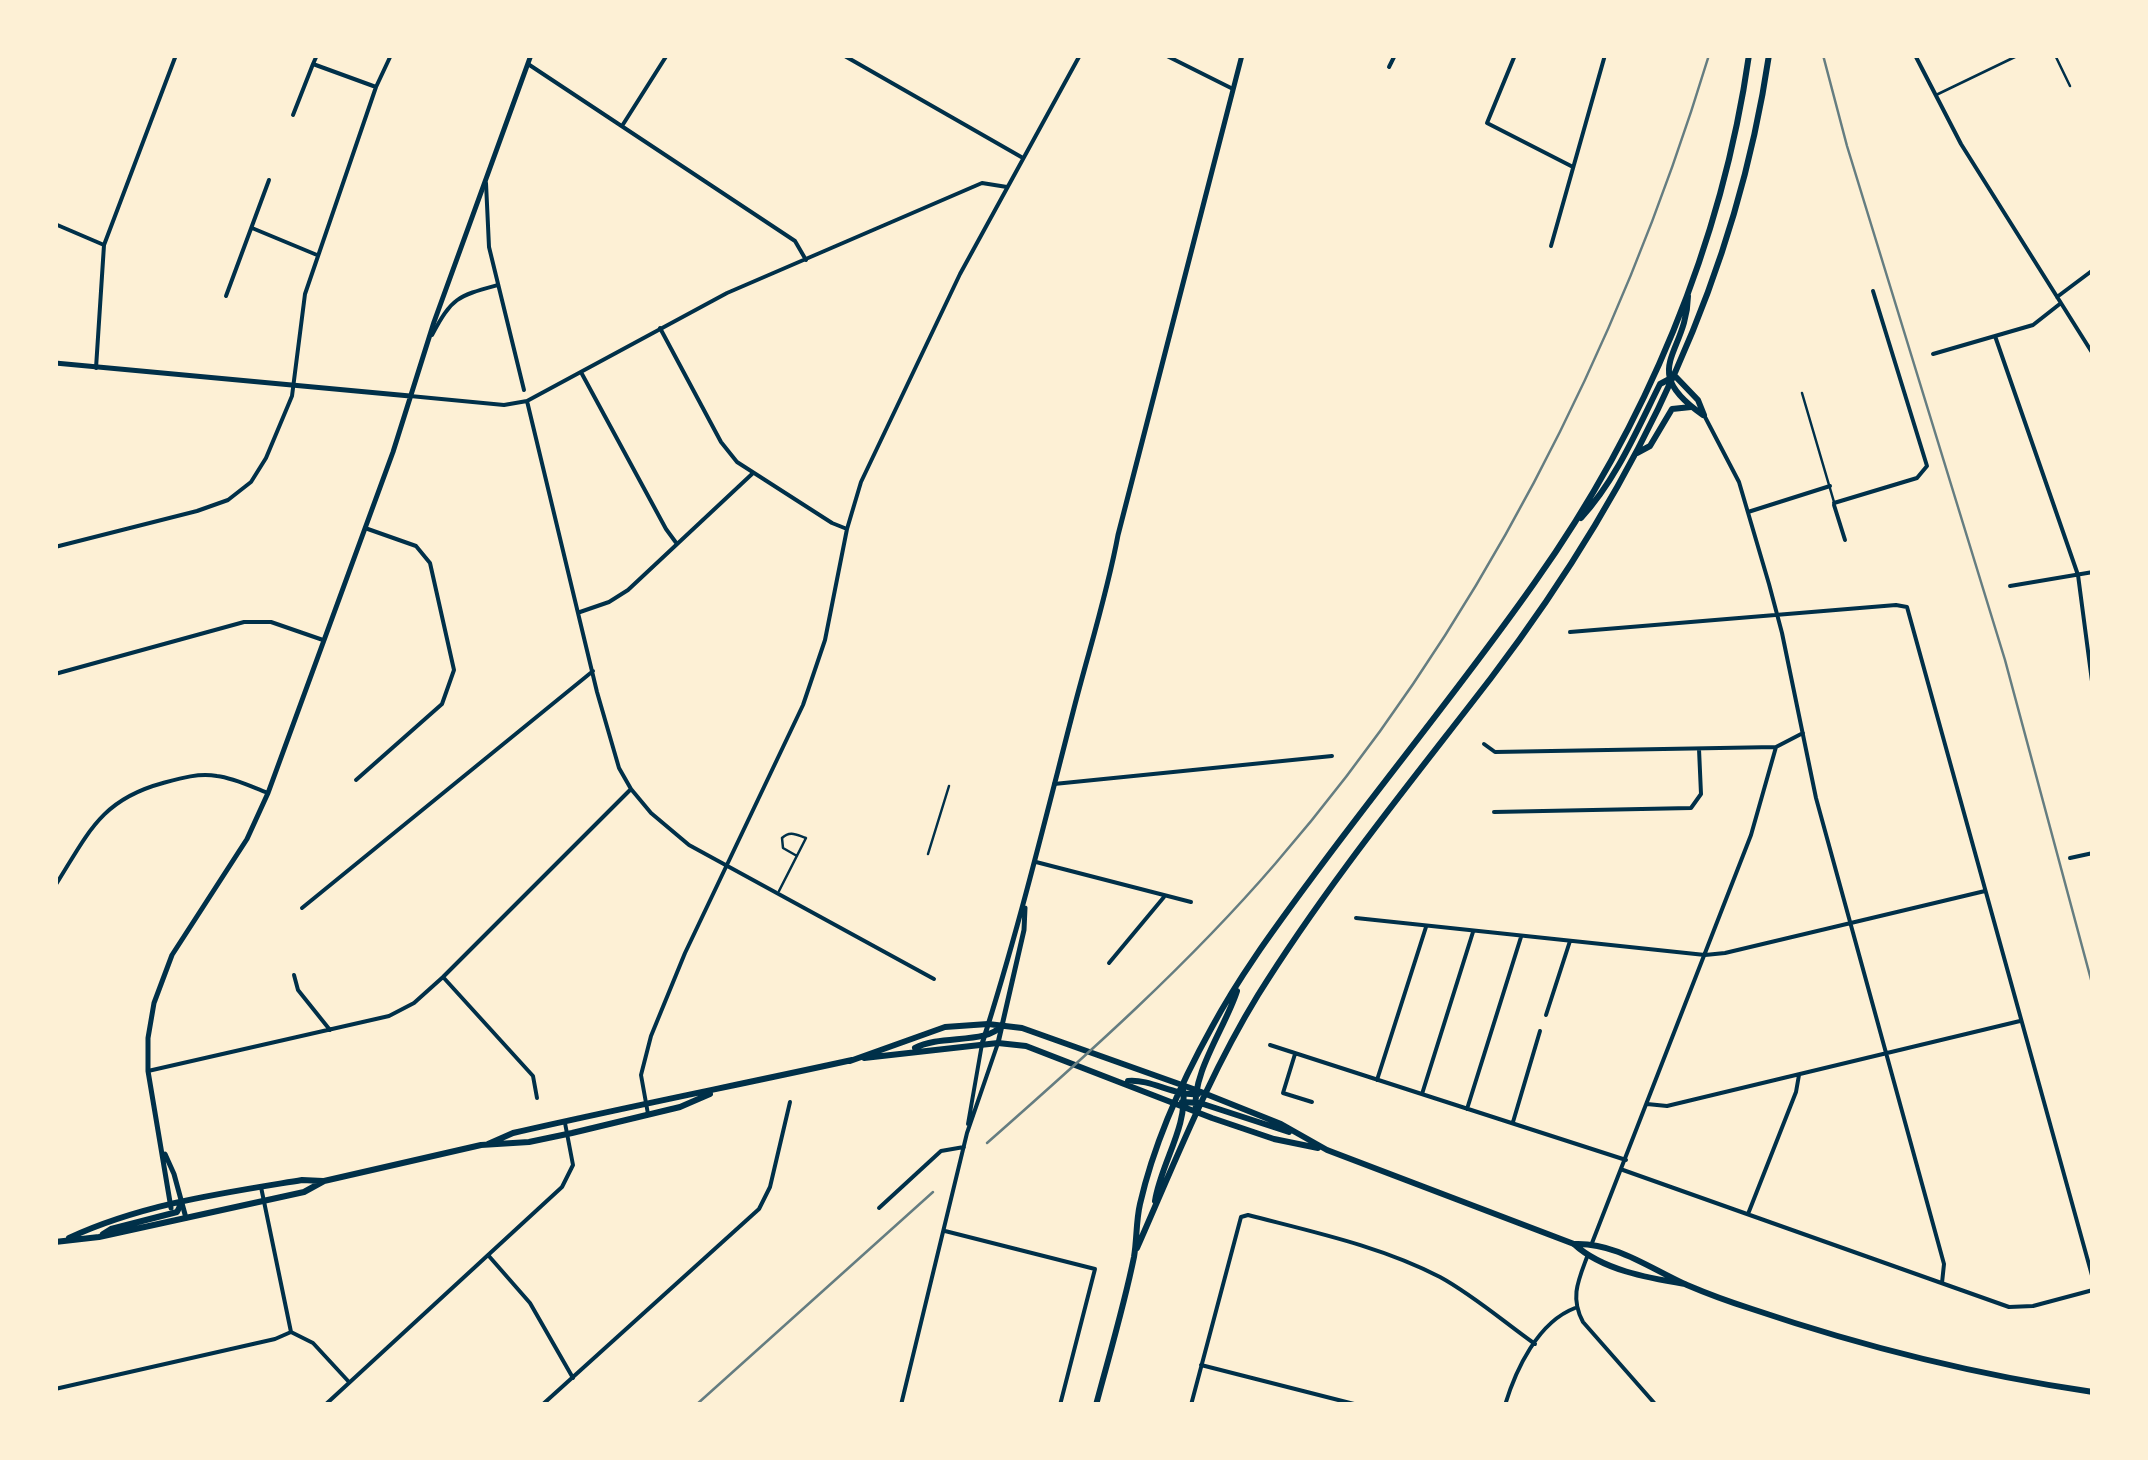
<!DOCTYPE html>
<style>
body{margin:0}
#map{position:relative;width:2148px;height:1460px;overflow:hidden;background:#fdf0d5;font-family:Arial,sans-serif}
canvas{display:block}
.frame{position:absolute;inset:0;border:58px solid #fdf0d5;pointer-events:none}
</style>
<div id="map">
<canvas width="2148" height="1460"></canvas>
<div class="frame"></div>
</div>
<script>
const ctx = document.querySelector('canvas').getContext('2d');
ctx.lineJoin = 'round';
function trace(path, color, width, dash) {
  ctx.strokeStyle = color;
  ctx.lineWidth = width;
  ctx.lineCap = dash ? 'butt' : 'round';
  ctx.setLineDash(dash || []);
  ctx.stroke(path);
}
trace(new Path2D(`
 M2055 55 2070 86
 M1936 95 2019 55
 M1802 393 1834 502
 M928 854 949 786
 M779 891 806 838C797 835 790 830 782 838L783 848 797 856`), '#003049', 2.5);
trace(new Path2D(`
 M317 55 313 64 376 87
 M843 55 1023 158
 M1165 55 1233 89
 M1515 55 1487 123 1573 167
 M1915 55 1961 144 2093 354
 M528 64 795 241 806 260
 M1389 67 1395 55
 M293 115 313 64
 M622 126 667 55
 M486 183 489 247 524 390
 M55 224 104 245
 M252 228 317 255
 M1551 246 1605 55
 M226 296 269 180
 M2057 297 2093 270
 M660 328 721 442 737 462 832 523 847 529
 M432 335C452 297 458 296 498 285
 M1995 336 2078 575 2093 689
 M1933 354 2033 325 2061 303
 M96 368 104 245 176 55
 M582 374 666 529 677 544
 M410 396 504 405 527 401 727 293 982 183 1007 187
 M527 401 597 692 619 768 631 789 651 813 689 845 934 979
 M1704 415 1739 482 1769 584 1782 633 1816 798 1944 1264 1942 1283
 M1834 503 1917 478 1927 466 1873 291
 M1834 505 1845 540
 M1748 512 1830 486
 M55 547 197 511 228 500 251 482 266 458 292 396 305 294 376 87 391 55
 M2010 586 2093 572
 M580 612 609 602 628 590 752 474
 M1570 632 1896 605 1907 607 2093 1279
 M55 674 244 622H271L323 640
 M1484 744 1495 752 1776 747
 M356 780 442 704 454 670 430 563 416 546 365 528
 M1054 784 1332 756
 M1494 812 1691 808 1701 794 1699 749
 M2070 858 2093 853
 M1036 862 1191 902
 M55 886C88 834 100 800 163 783 181 778 198 773 217 776 234 778 252 787 268 793
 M302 908 593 671
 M1356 918 1705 955 1725 953 1985 891
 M1109 963 1164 897
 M294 975 298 990 330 1030
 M443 977 533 1076 537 1098
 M1546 1015 1570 941
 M1270 1045 1626 1160
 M1295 1054 1283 1093 1312 1102
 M148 1071 389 1016 414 1003 443 977 631 789
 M1377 1080 1426 927
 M1422 1094 1473 932
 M1647 1104 1667 1106 2020 1021
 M1467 1109 1521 937
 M648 1114 641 1075 651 1036 685 953 803 705 825 640 847 529 861 482 960 274 1080 55
 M1513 1122 1540 1031
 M968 1124 982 1044
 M1623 1170 2009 1307 2033 1306 2093 1290
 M261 1187 291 1332
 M879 1208 941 1151 964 1147
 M1748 1214 1796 1092 1799 1075
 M945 1231 1095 1269 1060 1405
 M1592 1243 1751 835 1776 747 1803 733
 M488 1255 530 1303 573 1378
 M1587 1257C1578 1281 1570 1298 1583 1322L1656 1405
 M291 1332 313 1343 349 1382
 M1201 1365 1358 1405
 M55 1389 275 1339 291 1332
 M325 1405 562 1187 573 1165 565 1123
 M542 1405 759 1209 770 1187 790 1102
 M901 1405 967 1133 998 1043
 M1191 1405 1241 1217 1248 1215C1313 1232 1380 1246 1440 1277 1473 1295 1504 1322 1535 1344
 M1505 1405C1516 1369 1538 1322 1575 1308`), '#003049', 4);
trace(new Path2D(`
 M55 363 410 396
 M998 1043 1024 930 1025 908
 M982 1044C1017 935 1044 824 1073 712 1088 653 1107 595 1118 535L1242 55
 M165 1154 174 1174 186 1218
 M171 1208 148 1071V1038L154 1003 172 955 247 839 268 793 393 452 434 322 531 55`), '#003049', 5);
trace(new Path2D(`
 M1688 296C1687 355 1637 369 1703 415
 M1637 453 1650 446 1672 409 1691 407
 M1581 518C1616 480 1637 430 1660 384L1675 376 1698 400 1704 415
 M915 1048C941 1034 987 1045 1002 1025
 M864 1058 998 1043 1026 1046 1212 1118 1274 1139 1318 1148
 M850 1061 945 1027 988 1024 1022 1028 1196 1090 1281 1124 1327 1150 1574 1244C1602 1270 1648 1278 1685 1284
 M1128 1081C1152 1079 1173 1096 1198 1094
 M1182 1102 1200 1103 1289 1132
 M1196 1110C1191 1074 1226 1026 1237 991
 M488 1144 513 1133C626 1107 738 1085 852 1060
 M1155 1201C1161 1163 1188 1127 1183 1089
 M103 1234 111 1229 177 1212 182 1202
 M69 1238C142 1204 223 1193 302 1180L323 1181
 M55 1242 99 1237 304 1192 324 1181 481 1145 529 1142 572 1133 680 1107 710 1094
 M1574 1244C1615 1242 1651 1269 1687 1285 1708 1294 1730 1302 1752 1309 1864 1347 1976 1375 2093 1392
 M1137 1248C1175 1162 1209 1075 1258 995 1328 883 1411 782 1491 678 1631 494 1735 285 1769 55
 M1096 1405C1109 1356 1124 1306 1134 1257 1137 1239 1136 1221 1140 1204 1154 1143 1182 1081 1212 1027 1241 973 1278 924 1314 875 1387 776 1465 682 1535 582 1645 427 1722 244 1749 55`), '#003049', 6);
trace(new Path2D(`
 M1823 55 1847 146 2005 660 2093 987
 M987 1143C1088 1054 1188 965 1275 864 1476 632 1620 348 1709 55
 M696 1405 933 1192`), '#657d81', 2.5);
</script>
